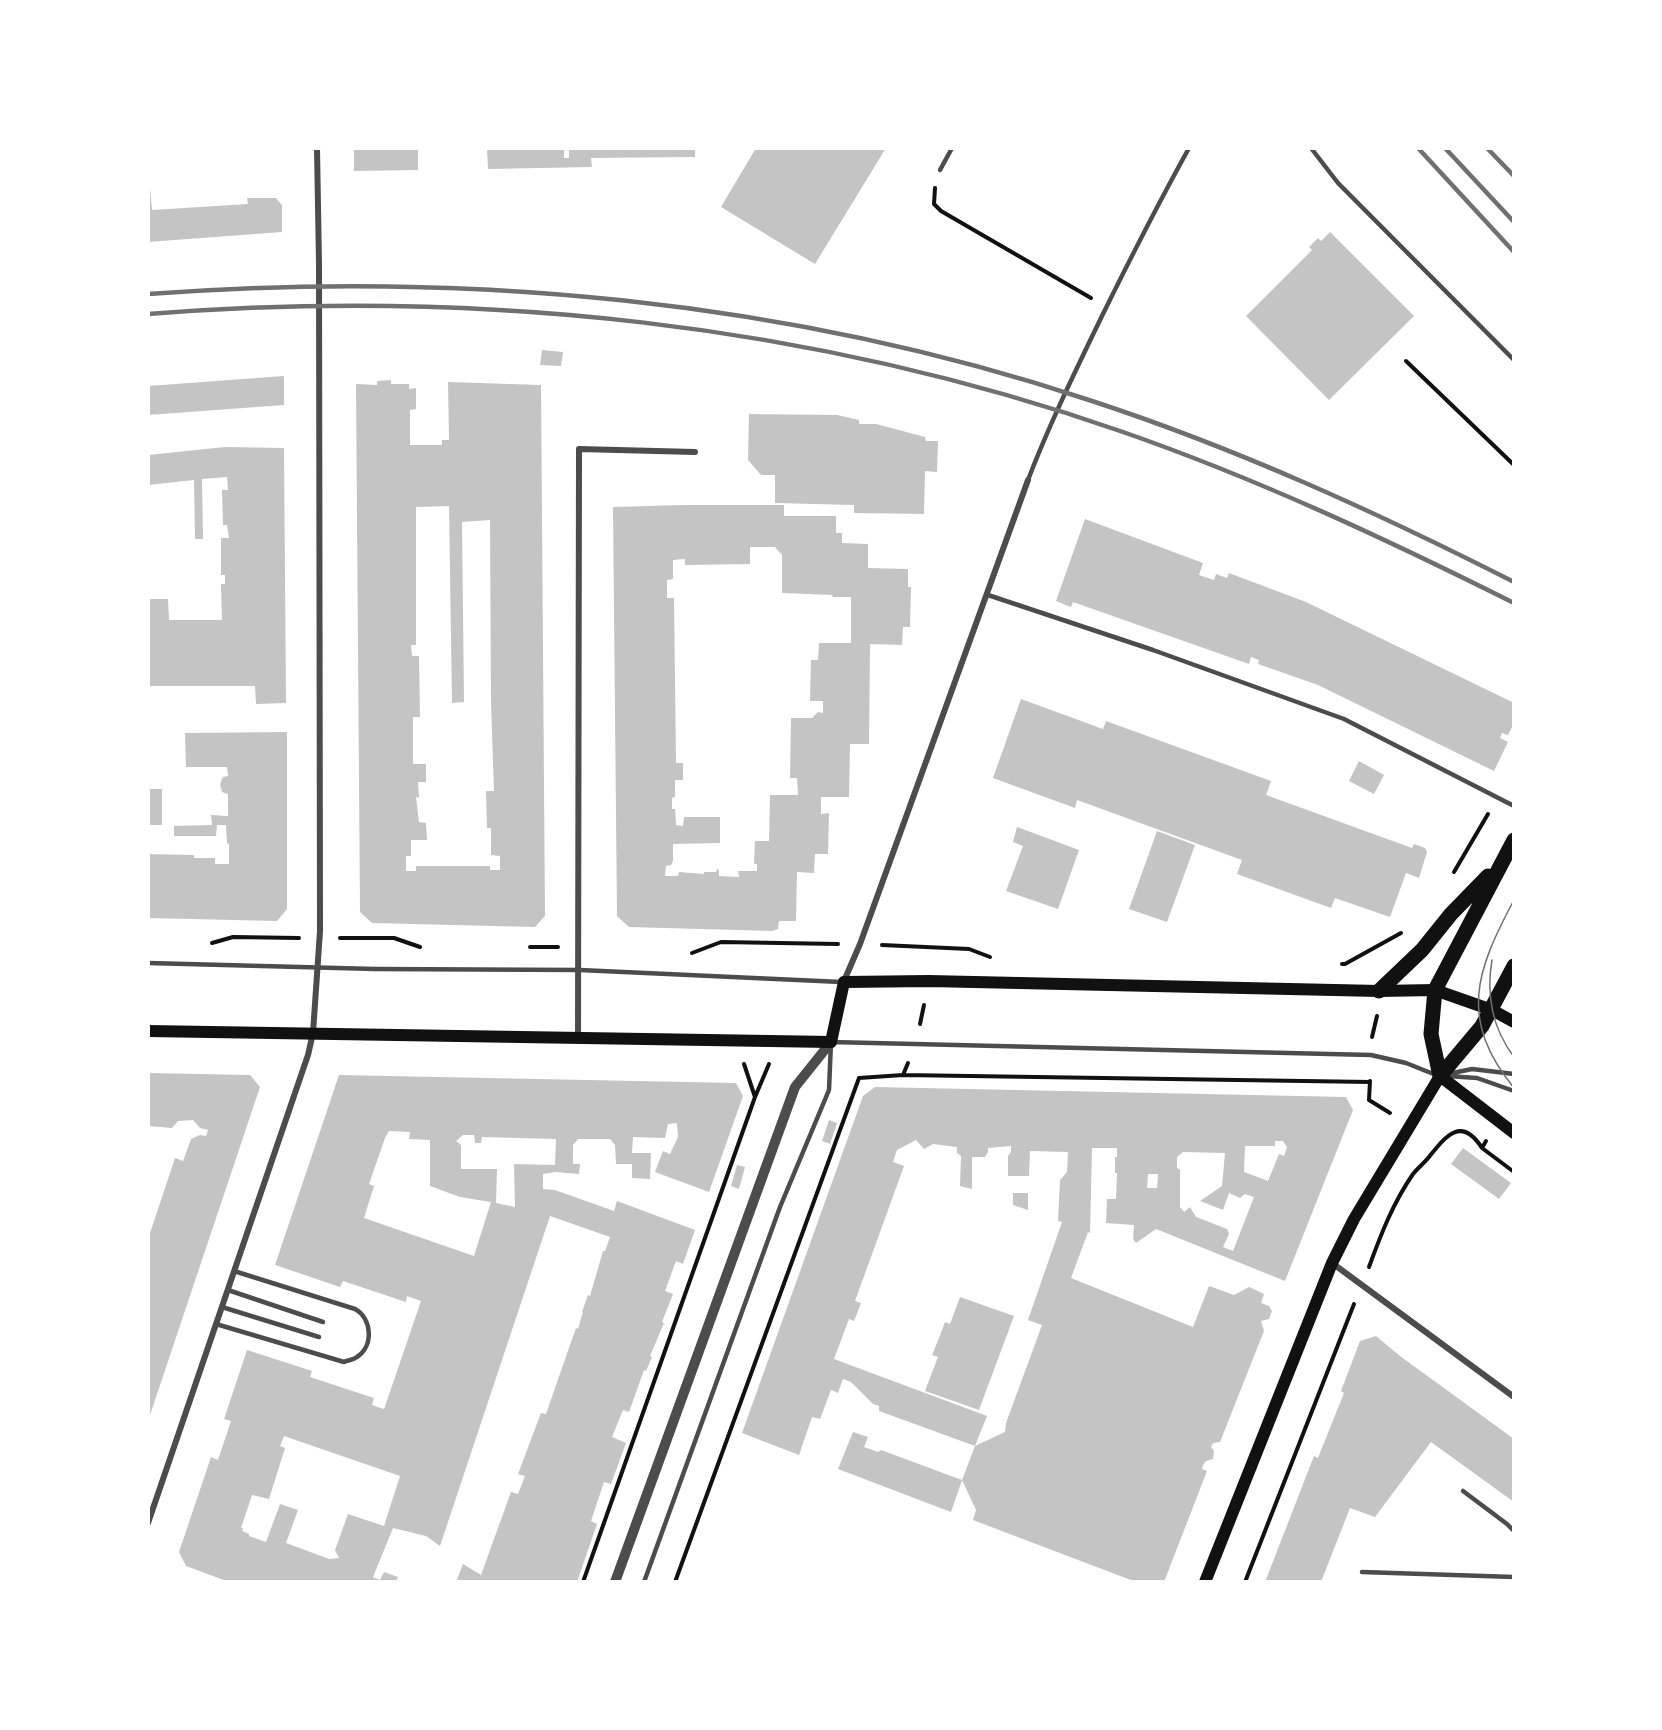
<!DOCTYPE html>
<style>
body{margin:0}
#map{position:relative;width:1662px;height:1730px;overflow:hidden;background:#fff;font-family:Roboto,sans-serif}
canvas{display:block}
.frame{position:absolute;inset:0;border:150px solid #fff;pointer-events:none}
</style>
<div id="map">
<canvas width="1662" height="1730"></canvas>
<div class="frame"></div>
</div>
<script>
const ctx = document.querySelector('canvas').getContext('2d');
ctx.lineJoin = 'round';
function fill(path, color) {
  ctx.fillStyle = color;
  ctx.fill(path, 'evenodd');
}
function trace(path, color, width, dash) {
  ctx.strokeStyle = color;
  ctx.lineWidth = width;
  ctx.lineCap = dash ? 'butt' : 'round';
  ctx.setLineDash(dash || []);
  ctx.stroke(path);
}
fill(new Path2D(`
 M354 148H418V170L354 171Z
 M487 148H564V158H569V148H695V157L591 158 592 167 488 169Z
 M756 148H886L815 264 721 207Z
 M148 188H150L152 210 248 204 247 198H276L282 205V232L148 242Z
 M1330 232 1414 316 1329 400 1246 316 1312 250 1309 247 1318 238 1321 241Z
 M542 350 563 352 561 366 540 365Z
 M284 376V405L148 415V386Z
 M391 380V384H409V389L416 388V409L410 410V445H442V440H449L448 382 541 385 545 916 535 927 372 923 360 912 356 384 377 385V381ZM449 506 452 703 464 702 462 522 490 520 491 702 494 791H486L487 828H491V855L500 856V870H490V866H416V871H406V856H411V840H427L426 823 419 822 416 797 419 798 418 782H426V764H413V717H420L419 656H412L411 645H416V507Z
 M749 414 837 415 859 420V424H876L925 437 926 441H938L937 472 925 471 924 514 854 513V505L775 503V475H761L748 460Z
 M225 447 284 448 286 703 256 704 255 686H148V599H168L169 620H222L221 584H225V575H221V538H229L227 525H223L222 490H228L227 477 202 479 203 539H195L194 480 148 485V455Z
 M683 505H784V516H836V533H842V543L868 544V568L908 569V587H911L910 627H903L902 645 870 644 869 744H850L849 797H821V814L829 813 828 854H815L814 873 797 872 796 921H779L778 929 772 931 629 927 617 916 613 507ZM750 547H775L782 555V593L832 595 833 597H851V643H819L818 660H811L810 701H823V713L818 712 812 718H791L790 778H797L798 795H770L769 841H755L754 864H757V871H738L739 877 719 876V870L717 869 716 872H704V874L679 872 678 876H665L666 866 671 865 673 861V844L720 843V817H684L683 826 676 825 675 809H672V798L675 797V780H683V763H676L674 598H667V580L673 579V560L685 559V565L750 564Z
 M1085 519 1203 563 1199 575 1214 580 1216 574 1227 578 1229 573 1306 602 1514 703V723L1508 735 1502 733 1500 738 1508 742 1494 771 1318 685 1258 664 1259 660 1251 657 1249 664 1073 602 1071 607 1056 601Z
 M1021 699 1103 729 1106 721 1271 781 1266 795 1412 848 1414 844 1425 848 1427 852 1419 878 1406 873 1390 917 1335 898 1331 908 1237 874 1242 860 1077 800 1075 808 993 778Z
 M287 732V909L277 921 148 918V854L194 855V858H215V864H229V844L227 843 226 825H217L216 836H174V826L212 825 211 815 228 816V794L222 792 220 784 223 777 228 776 227 767H186L185 733Z
 M1359 761 1384 775 1374 794 1349 781Z
 M148 789H162V825H148Z
 M1017 827 1079 850 1058 909 1006 891 1023 846 1013 842Z
 M1157 831 1195 845 1167 922 1129 909Z
 M148 1073 250 1075 260 1087 149 1418 148 1239 175 1158 183 1161 191 1139 200 1135 206 1136 208 1130 200 1128 193 1120 178 1121 172 1128 148 1126Z
 M339 1075 736 1083 743 1096 709 1192 655 1172 663 1151 670 1154 678 1137 677 1123 668 1124 665 1138 633 1137 632 1153H651L650 1179 632 1178V1164H616L615 1145 610 1139H578L573 1145V1164H580L579 1174 555 1172 543 1174V1189L555 1190 614 1211 617 1201 695 1230 683 1264 676 1261 665 1291 673 1294 662 1322 664 1323 650 1356 652 1357 646 1371 644 1370 629 1412 623 1410 612 1437 626 1443 611 1484 604 1482 591 1521 597 1524 577 1582H456L463 1564 481 1575 511 1492 518 1494 525 1476 518 1474 541 1413 546 1414 570 1345 576 1328 578 1329 583 1312H582L588 1295 590 1296 603 1251H605L610 1237 550 1216 440 1546 426 1536 393 1528 373 1577 380 1580 384 1572 398 1577 396 1582H229L186 1566 179 1552 211 1457 218 1460 231 1421 224 1419 247 1350 312 1371 310 1377 374 1398 372 1405 384 1409 394 1380 421 1301 407 1296 406 1302 343 1281 340 1287 275 1265ZM389 1131 410 1132 409 1139 430 1140V1186L460 1197 491 1202 474 1256 364 1218 374 1186 369 1184 385 1138ZM463 1135H474L475 1143H481L482 1137 556 1139 555 1165 514 1164 515 1207 496 1203 497 1169H461V1145L456 1141ZM284 1436 400 1476 384 1526 348 1514 335 1550 339 1558 329 1559 286 1543 298 1510 280 1504 266 1542 249 1536V1534L242 1531 243 1528H241L252 1495 269 1499 285 1448 280 1446Z
 M875 1087 1346 1097 1353 1110 1285 1281 1156 1229 1136 1243 1133 1239 1134 1225 1106 1223 1107 1199H1116L1117 1173H1115V1157H1117V1148H1092L1090 1233 1088 1232 1071 1278 1193 1327 1209 1286 1234 1295 1249 1287 1264 1294 1261 1303 1269 1306 1272 1311 1269 1319 1261 1321 1264 1331 1220 1442 1213 1443 1211 1447 1214 1451 1213 1459 1206 1461 1203 1465 1202 1469 1207 1471 1164 1582H1136L973 1520 976 1510 962 1480 975 1446 1005 1432 1006 1423 1042 1325 1028 1320 1062 1222 1058 1221 1060 1180 1067 1172 1068 1152 1030 1151 1029 1176H1008V1156L1011 1152V1146L988 1148V1152L985 1157H972V1189L960 1186 961 1156 957 1153V1147L933 1144 924 1149 916 1140 897 1150 893 1162 904 1166 855 1301 861 1303 854 1321 849 1319 834 1359 987 1416 975 1446 879 1411V1406L873 1404 851 1382 843 1379 838 1393 831 1390 820 1419 812 1417 799 1455 742 1433 863 1096ZM1275 1141H1283L1287 1147 1284 1156 1279 1154 1268 1181 1244 1172 1245 1146H1275ZM1183 1152 1225 1153 1222 1186 1200 1201 1223 1210 1229 1193 1240 1198 1245 1194 1254 1197 1233 1251 1223 1247 1229 1234 1227 1229 1196 1217 1190 1207 1184 1212 1180 1207V1170L1177 1168V1157ZM1148 1174H1158L1157 1188H1147Z
 M829 1120 837 1123 830 1144 822 1141Z
 M1463 1148 1511 1183 1499 1199 1451 1164Z
 M737 1165 745 1167 739 1189 731 1186Z
 M1013 1193H1028V1210L1013 1205Z
 M960 1297 1014 1316 979 1410 925 1391 938 1357 932 1355 939 1338 945 1322 950 1324Z
 M1376 1336 1400 1356 1514 1439V1502L1431 1442 1375 1517 1350 1508 1321 1582H1265L1314 1456 1318 1458 1344 1393 1341 1391 1360 1341Z
 M853 1432 868 1437 864 1447 878 1452 881 1450 962 1480 951 1512 838 1469Z`), '#c4c4c4');
trace(new Path2D(`
 M935 188 934 204 941 211 1091 298
 M1406 361 1514 465
 M1454 872 1488 814
 M340 938H394L420 947
 M212 943 233 937 299 938
 M882 945 969 949 990 957
 M530 947H558
 M692 953 721 942 838 944
 M1342 964H1345L1401 933
 M920 1024 924 1005
 M1372 1037 1377 1016
 M903 1075 1370 1082
 M1370 1081 1369 1100 1390 1113
 M755 1097 769 1064
 M1482 1148 1514 1172
 M1369 1267C1381 1234 1393 1203 1413 1174 1418 1168 1424 1163 1429 1157 1445 1137 1461 1115 1482 1148L1486 1141
 M583 1582 755 1097 744 1064
 M675 1582 859 1078 903 1075 908 1063
 M1245 1582 1354 1304`), '#111', 4);
trace(new Path2D(`
 M1311 148 1338 183 1514 360
 M940 170 952 148
 M1028 480C1049 425 1075 372 1101 318 1129 261 1158 204 1189 148
 M988 595 1153 650 1344 719 1514 806
 M148 963 375 969 580 970 841 982
 M1448 1074 1472 1069 1514 1074
 M1447 1076 1477 1078 1514 1091
 M228 1290 323 1322
 M222 1307 319 1337
 M216 1324 344 1362C348 1360 353 1360 357 1357 374 1346 372 1318 355 1309L234 1271
 M1463 1491 1507 1524 1514 1531
 M1362 1572 1514 1577
 M644 1582 780 1207 829 1090 831 1042 1371 1055 1406 1063 1436 1075`), '#4c4c4c', 4.5);
trace(new Path2D(`
 M844 981 860 944 1028 480
 M578 1037 579 449 695 452
 M1332 1263 1514 1397
 M148 1523 308 1055 313 1033 320 931 319 264 317 148`), '#4c4c4c', 6);
trace(new Path2D(`
 M615 1582 795 1087 831 1042`), '#4c4c4c', 10);
trace(new Path2D(`
 M148 1031 831 1042 844 982 929 981 1379 991 1435 990 1492 1010 1514 1022
 M1205 1582 1332 1263 1354 1219 1440 1076 1514 1133`), '#111', 12);
trace(new Path2D(`
 M1379 991 1422 950 1451 914 1488 876
 M1440 1076 1431 1034 1435 990 1514 840
 M1440 1076 1482 1026 1514 966`), '#111', 15);
trace(new Path2D(`
 M1514 900C1476 971 1458 1019 1514 1088
 M1492 960C1486 995 1493 1029 1514 1057`), '#707070', 1.5);
trace(new Path2D(`
 M1418 148 1514 252
 M1445 148 1514 222
 M1487 148 1514 176
 M148 294C464 270 788 300 1089 400 1236 448 1376 512 1514 582
 M148 314C477 288 811 323 1123 432 1258 479 1386 539 1514 603`), '#707070', 4.5);
</script>
